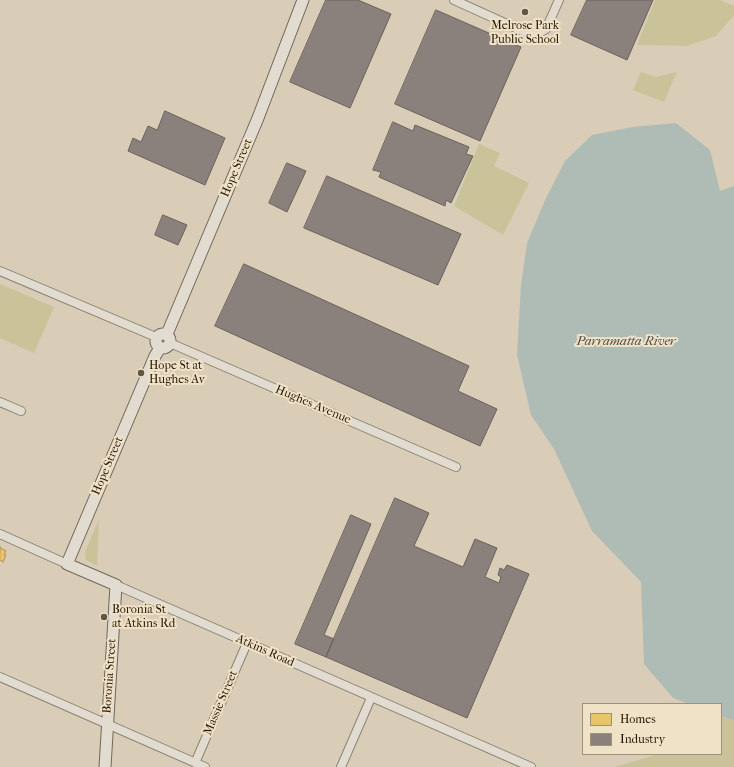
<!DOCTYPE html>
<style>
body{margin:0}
#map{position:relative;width:734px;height:767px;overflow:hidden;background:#d9cdb7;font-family:"IM FELL French Canon",serif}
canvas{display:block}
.legend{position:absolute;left:582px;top:703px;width:140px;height:52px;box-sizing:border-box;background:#f0e2c6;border:1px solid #9e917a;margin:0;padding:5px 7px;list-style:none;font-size:12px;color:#221709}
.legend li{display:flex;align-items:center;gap:8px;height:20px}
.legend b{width:20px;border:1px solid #9e917a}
</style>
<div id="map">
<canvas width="734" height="767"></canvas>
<ul class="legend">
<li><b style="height:11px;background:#e9c46a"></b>Homes</li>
<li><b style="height:11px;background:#8a817c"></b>Industry</li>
</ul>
</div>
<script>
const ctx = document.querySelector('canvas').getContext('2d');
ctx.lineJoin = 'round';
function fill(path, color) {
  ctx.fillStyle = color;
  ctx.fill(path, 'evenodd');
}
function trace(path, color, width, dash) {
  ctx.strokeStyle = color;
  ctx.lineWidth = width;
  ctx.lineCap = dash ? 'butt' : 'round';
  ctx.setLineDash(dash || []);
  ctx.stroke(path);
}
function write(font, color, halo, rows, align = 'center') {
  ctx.font = font + ' "IM FELL French Canon",serif';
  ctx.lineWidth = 4;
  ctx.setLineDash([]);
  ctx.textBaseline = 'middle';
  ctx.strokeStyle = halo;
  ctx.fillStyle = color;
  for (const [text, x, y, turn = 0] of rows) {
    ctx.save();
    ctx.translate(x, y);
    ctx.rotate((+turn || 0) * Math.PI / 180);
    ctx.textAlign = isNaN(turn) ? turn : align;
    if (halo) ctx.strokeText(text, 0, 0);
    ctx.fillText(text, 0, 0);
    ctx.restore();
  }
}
fill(new Path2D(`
 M655 0H720L734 6V15L716 36 687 46 637 45Z
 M641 72 656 77 677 72 664 102 633 90Z
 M479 144 500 153 494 166 529 183 503 235 454 206Z
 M0 284 54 307 34 353 0 338Z
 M99 519 97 566 86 560 85 552Z
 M721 716 734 721V767H614L659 754H721Z`), '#cac39a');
fill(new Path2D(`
 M676 123 710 150 720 191 734 186V721L721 716V704H689L673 698 644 664 641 582 592 531 554 449 531 415 517 355 521 285 527 243 546 198 565 161 592 135 633 127Z`), '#aebcb5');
const homes = new Path2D(`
 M0 547V548L6 551 4 555H6L3 562 0 560Z`);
fill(homes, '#e9c46a');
trace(homes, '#ad904d', 1);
const industry = new Path2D(`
 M326 0H358L391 14 350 108 290 82Z
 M587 0H653L627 60 571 35Z
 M436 10 521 47 480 141 395 104Z
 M165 111 225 138 205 185 128 151 133 138 141 142 148 126 157 130Z
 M393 122 413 131 415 125 469 147 466 154 473 156 451 203 446 200 445 206 379 177 381 172 373 170Z
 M287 163 306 171 287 212 269 203Z
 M327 176 461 234 438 285 304 228Z
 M163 215 187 225 178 245 155 235Z
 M244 264 469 366 458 391 497 409 480 446 215 326Z
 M395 498 429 513 414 546 463 567 475 539 497 548 485 577 499 583 501 577 498 575 500 568 504 570 507 565 529 574 467 718 326 657Z
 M351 515 371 524 324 635 334 639 326 657 295 644Z`);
fill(industry, '#8a817c');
trace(industry, '#6b615a', 1);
const street = new Path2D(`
 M454 0 529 34 541 32 546 29 559 0
 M0 271 156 337
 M170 343 456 467
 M0 402 21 411
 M0 534 67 564
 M116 585 531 767
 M0 677 205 767
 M195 763 247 643
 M341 767 371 698`);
const secondary = new Path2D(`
 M156 341a7 7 0 1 1 14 0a7 7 0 1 1-14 0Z
 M167 334 258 118 303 0
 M105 767 116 585 67 564 155 356 160 348`);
trace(street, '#8a8273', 10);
trace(secondary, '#70685c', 13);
trace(street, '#e1dbd0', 8);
trace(secondary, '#e1dbd0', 11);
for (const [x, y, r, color] of [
 [525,12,4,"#625746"],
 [141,373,4,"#625746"],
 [104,617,4,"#625746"]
]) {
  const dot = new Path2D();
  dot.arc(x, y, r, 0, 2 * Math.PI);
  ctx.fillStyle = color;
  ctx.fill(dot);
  trace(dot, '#f0e2c6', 1.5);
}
write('12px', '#221709', '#f0e2c6', [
 ["Melrose Park",525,26,"center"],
 ["Public School",525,40,"center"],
 ["Hope St at",149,366],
 ["Hughes Av",149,380],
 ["Boronia St",112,610],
 ["at Atkins Rd",112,624]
], 'left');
write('12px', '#221709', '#f0e2c6', [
 ["Hope Street",237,168,-67],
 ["Hughes Avenue",313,405,23],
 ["Hope Street",108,466,-67],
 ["Atkins Road",265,651,24],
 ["Boronia Street",110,676,-86],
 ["Massie Street",221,703,-67]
]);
write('italic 13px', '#4d4e45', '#f0e2c6', [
 ["Parramatta River",626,342]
]);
</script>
